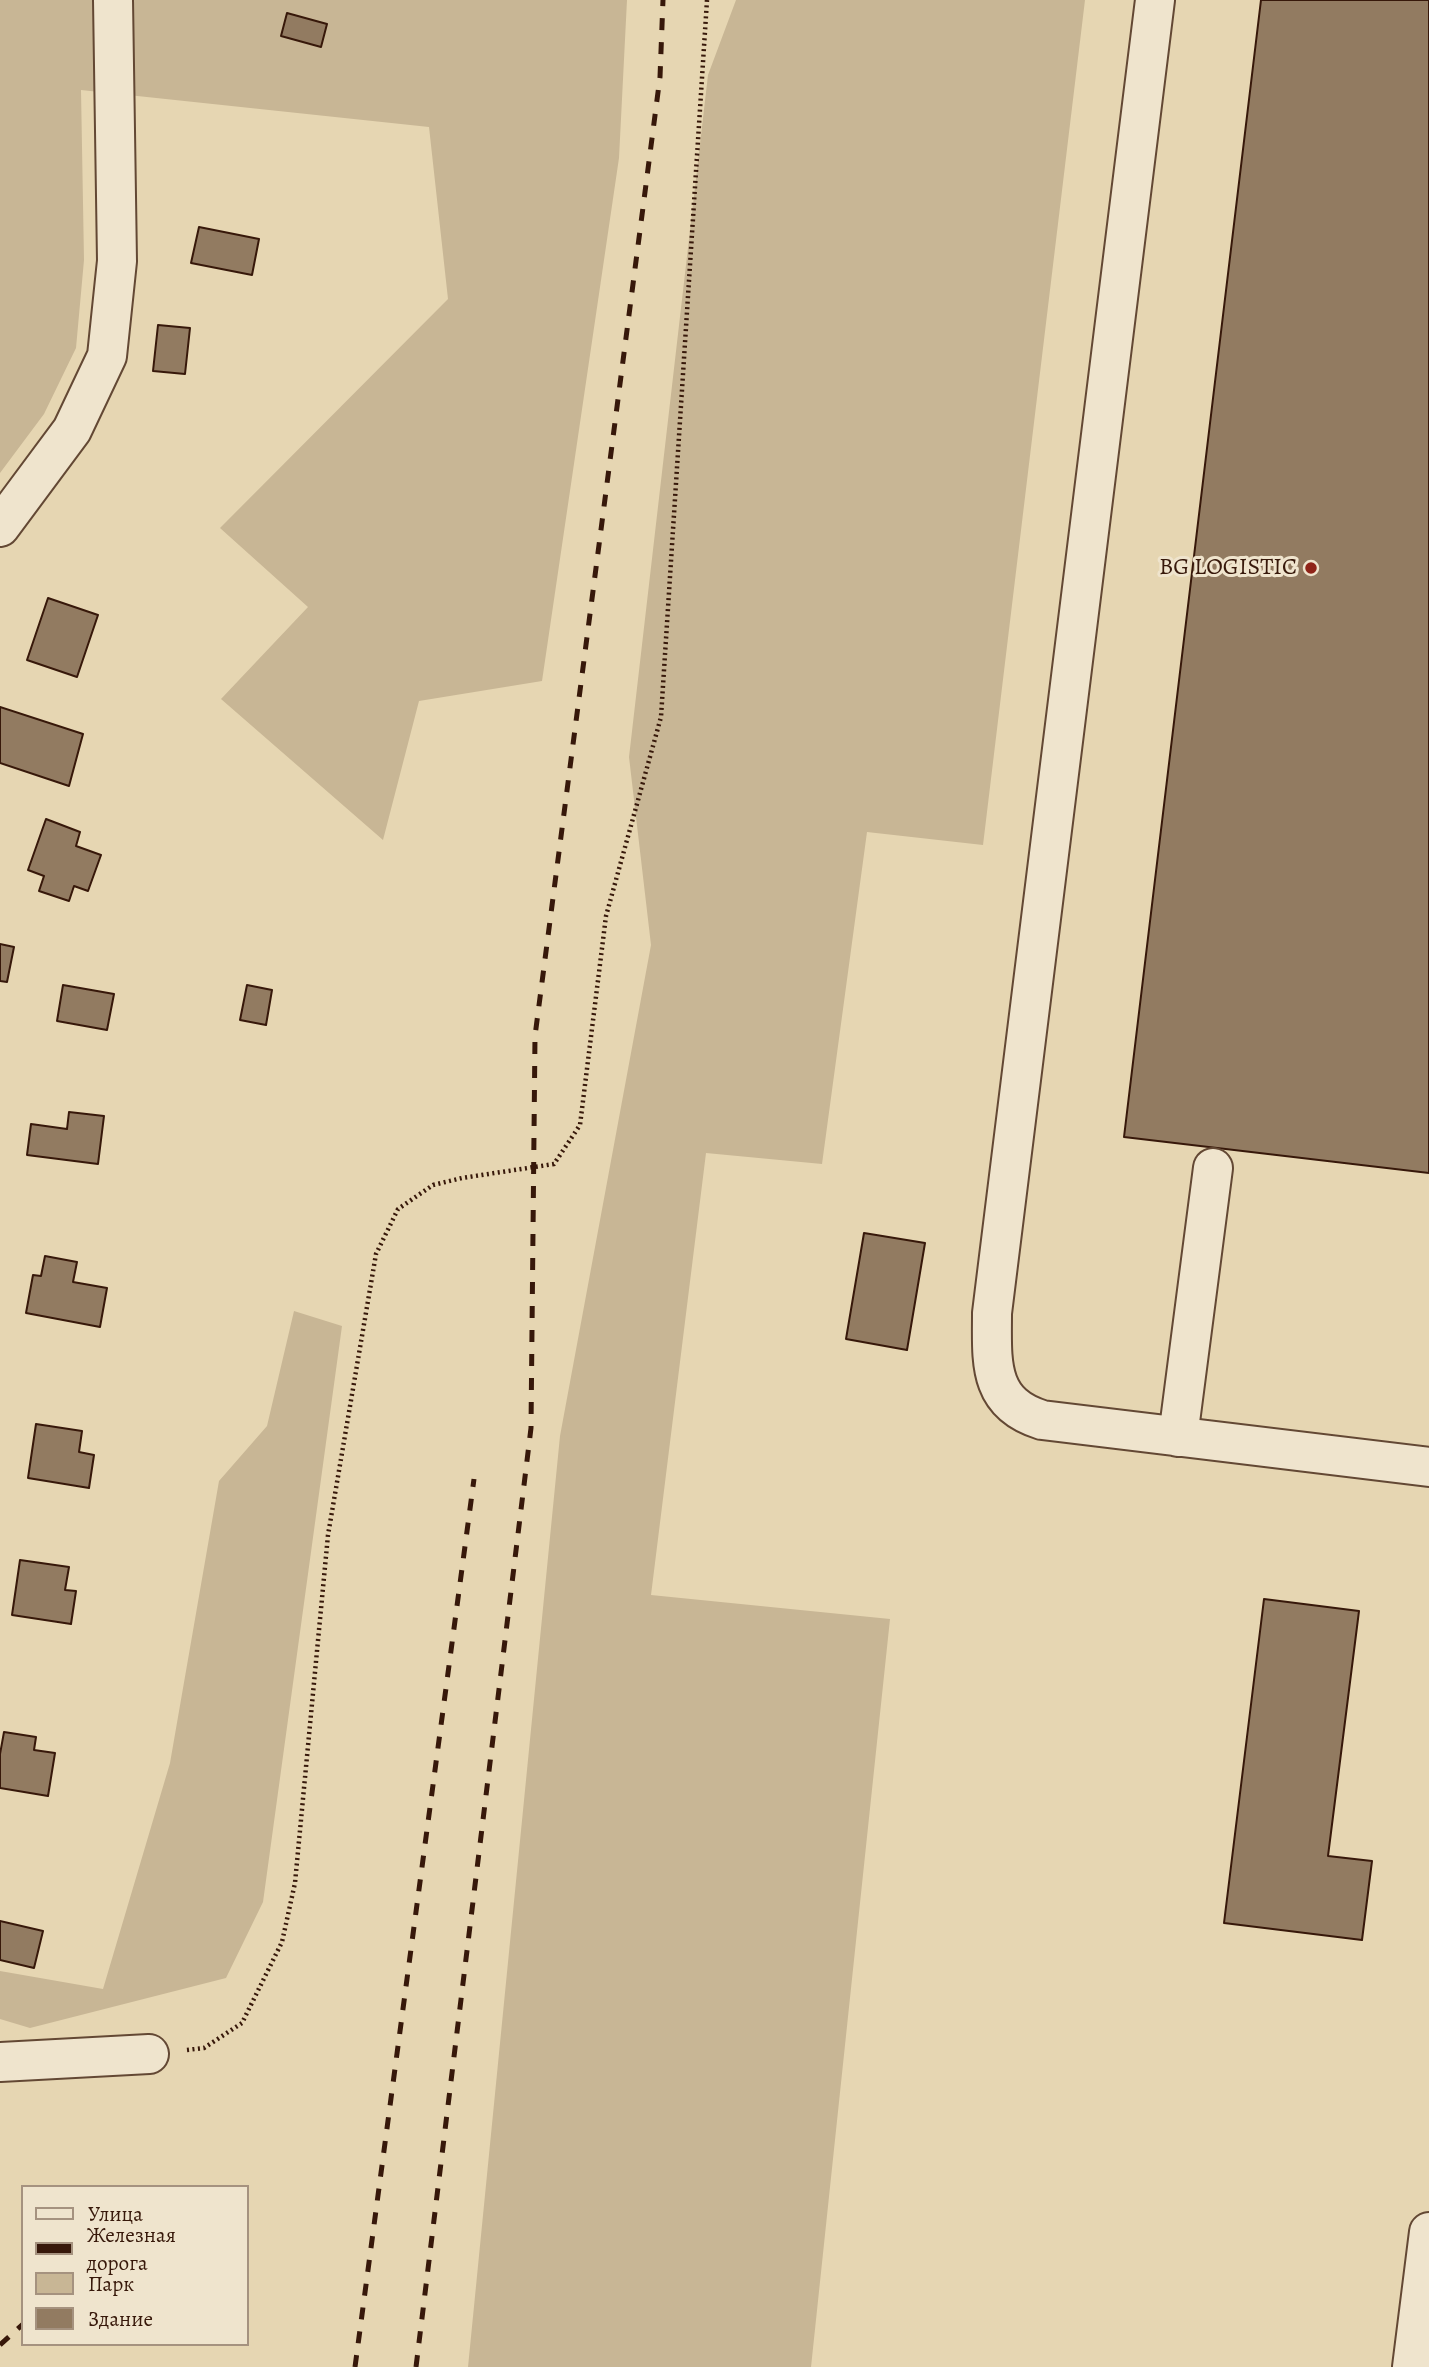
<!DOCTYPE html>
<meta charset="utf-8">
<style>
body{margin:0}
#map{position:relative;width:1429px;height:2367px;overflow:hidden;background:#e6d6b2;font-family:Alegreya,serif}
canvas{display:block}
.legend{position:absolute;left:21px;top:2185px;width:228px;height:161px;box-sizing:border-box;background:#efe4cd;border:2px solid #a5927f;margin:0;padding:9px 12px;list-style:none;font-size:21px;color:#37180a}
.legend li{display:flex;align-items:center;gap:14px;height:35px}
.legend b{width:35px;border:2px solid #a5927f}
</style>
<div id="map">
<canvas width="1429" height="2367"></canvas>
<ul class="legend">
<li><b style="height:9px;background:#efe4cd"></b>Улица</li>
<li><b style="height:9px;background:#37180a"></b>Железная дорога</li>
<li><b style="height:19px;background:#c8b695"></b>Парк</li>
<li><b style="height:19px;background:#927b61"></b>Здание</li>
</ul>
</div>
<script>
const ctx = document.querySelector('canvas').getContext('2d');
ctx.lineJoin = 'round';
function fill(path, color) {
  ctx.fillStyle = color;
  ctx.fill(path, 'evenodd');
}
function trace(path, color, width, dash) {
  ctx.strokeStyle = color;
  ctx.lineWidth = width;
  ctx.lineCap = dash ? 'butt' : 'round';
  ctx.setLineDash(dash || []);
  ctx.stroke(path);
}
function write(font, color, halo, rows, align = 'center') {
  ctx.font = font + ' Alegreya,serif';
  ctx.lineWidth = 6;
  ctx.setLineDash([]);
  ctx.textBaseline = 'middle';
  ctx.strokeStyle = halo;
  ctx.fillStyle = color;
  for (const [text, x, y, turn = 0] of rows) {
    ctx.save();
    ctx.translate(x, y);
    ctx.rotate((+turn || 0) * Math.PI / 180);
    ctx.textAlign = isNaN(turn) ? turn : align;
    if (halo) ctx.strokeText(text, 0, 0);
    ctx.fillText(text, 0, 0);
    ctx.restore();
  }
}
fill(new Path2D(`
 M0 0H627L619 158 542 681 419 701 383 840 221 699 308 607 220 528 448 299 429 127 81 90 84 260 76 348 44 414 0 473Z
 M736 0H1085L983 845 867 832 822 1164 706 1153 651 1595 890 1619 811 2367H468L560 1436 651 945 629 757 708 75Z
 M294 1311 342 1326 263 1902 226 1978 30 2028 0 2019V1971L103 1989 170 1763 219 1481 267 1426Z`), '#c8b695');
const building = new Path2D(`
 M1261 0H1429V1173L1124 1137Z
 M287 13 327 24 321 47 281 36Z
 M199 227 259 239 252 275 191 263Z
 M158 325 190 328 185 374 153 371Z
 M48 598 98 615 77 677 27 660Z
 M0 707 83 734 69 786 0 763Z
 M46 819 80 832 76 846 101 855 88 891 74 886 69 901 39 891 44 876 28 870Z
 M0 944 14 947 7 982 0 981Z
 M63 985 114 994 107 1030 57 1021Z
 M247 985 272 990 266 1025 240 1020Z
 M69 1112 104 1116 98 1164 27 1155 31 1124 67 1129Z
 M864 1233 925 1243 907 1350 846 1339Z
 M45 1256 77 1262 73 1282 107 1288 100 1327 26 1313 33 1275 41 1276Z
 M36 1424 82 1431 79 1452 94 1455 89 1488 28 1478Z
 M20 1560 69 1567 65 1590 76 1591 71 1624 12 1615Z
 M1264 1599 1359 1611 1328 1856 1372 1861 1362 1940 1224 1923Z
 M4 1732 36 1737 34 1750 55 1753 48 1796 0 1788V1754Z
 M0 1921 43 1931 34 1968 0 1960Z`);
fill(building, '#927b61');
trace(building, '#37180a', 2);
const minor = new Path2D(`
 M1155 0 992 1313C992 1361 987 1403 1042 1420L1429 1467
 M0 527 72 430 107 356 117 261 113 0
 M1178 1437 1213 1168
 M0 2062 149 2054
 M1412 2367 1429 2232`);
trace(minor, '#634834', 42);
trace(new Path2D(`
 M187 2050 204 2048 242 2023 282 1942 295 1883 328 1535 376 1254 398 1209 433 1185 462 1178 554 1164 580 1125 606 916 661 717 707 0`), '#37180a', 4.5, [2, 3.5]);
trace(minor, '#efe4cd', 38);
trace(new Path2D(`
 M0 2345 23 2324
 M355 2367 474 1479
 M416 2367 531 1428 535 1036 660 77 663 0`), '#37180a', 5, [12, 12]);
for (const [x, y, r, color] of [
 [1311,568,7,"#8f2418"]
]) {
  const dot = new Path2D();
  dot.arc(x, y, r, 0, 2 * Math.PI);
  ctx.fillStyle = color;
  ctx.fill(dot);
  trace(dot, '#efe4cd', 2.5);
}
write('24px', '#37180a', '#efe4cd', [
 ["BG LOGISTIC",1297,568]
], 'right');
</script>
